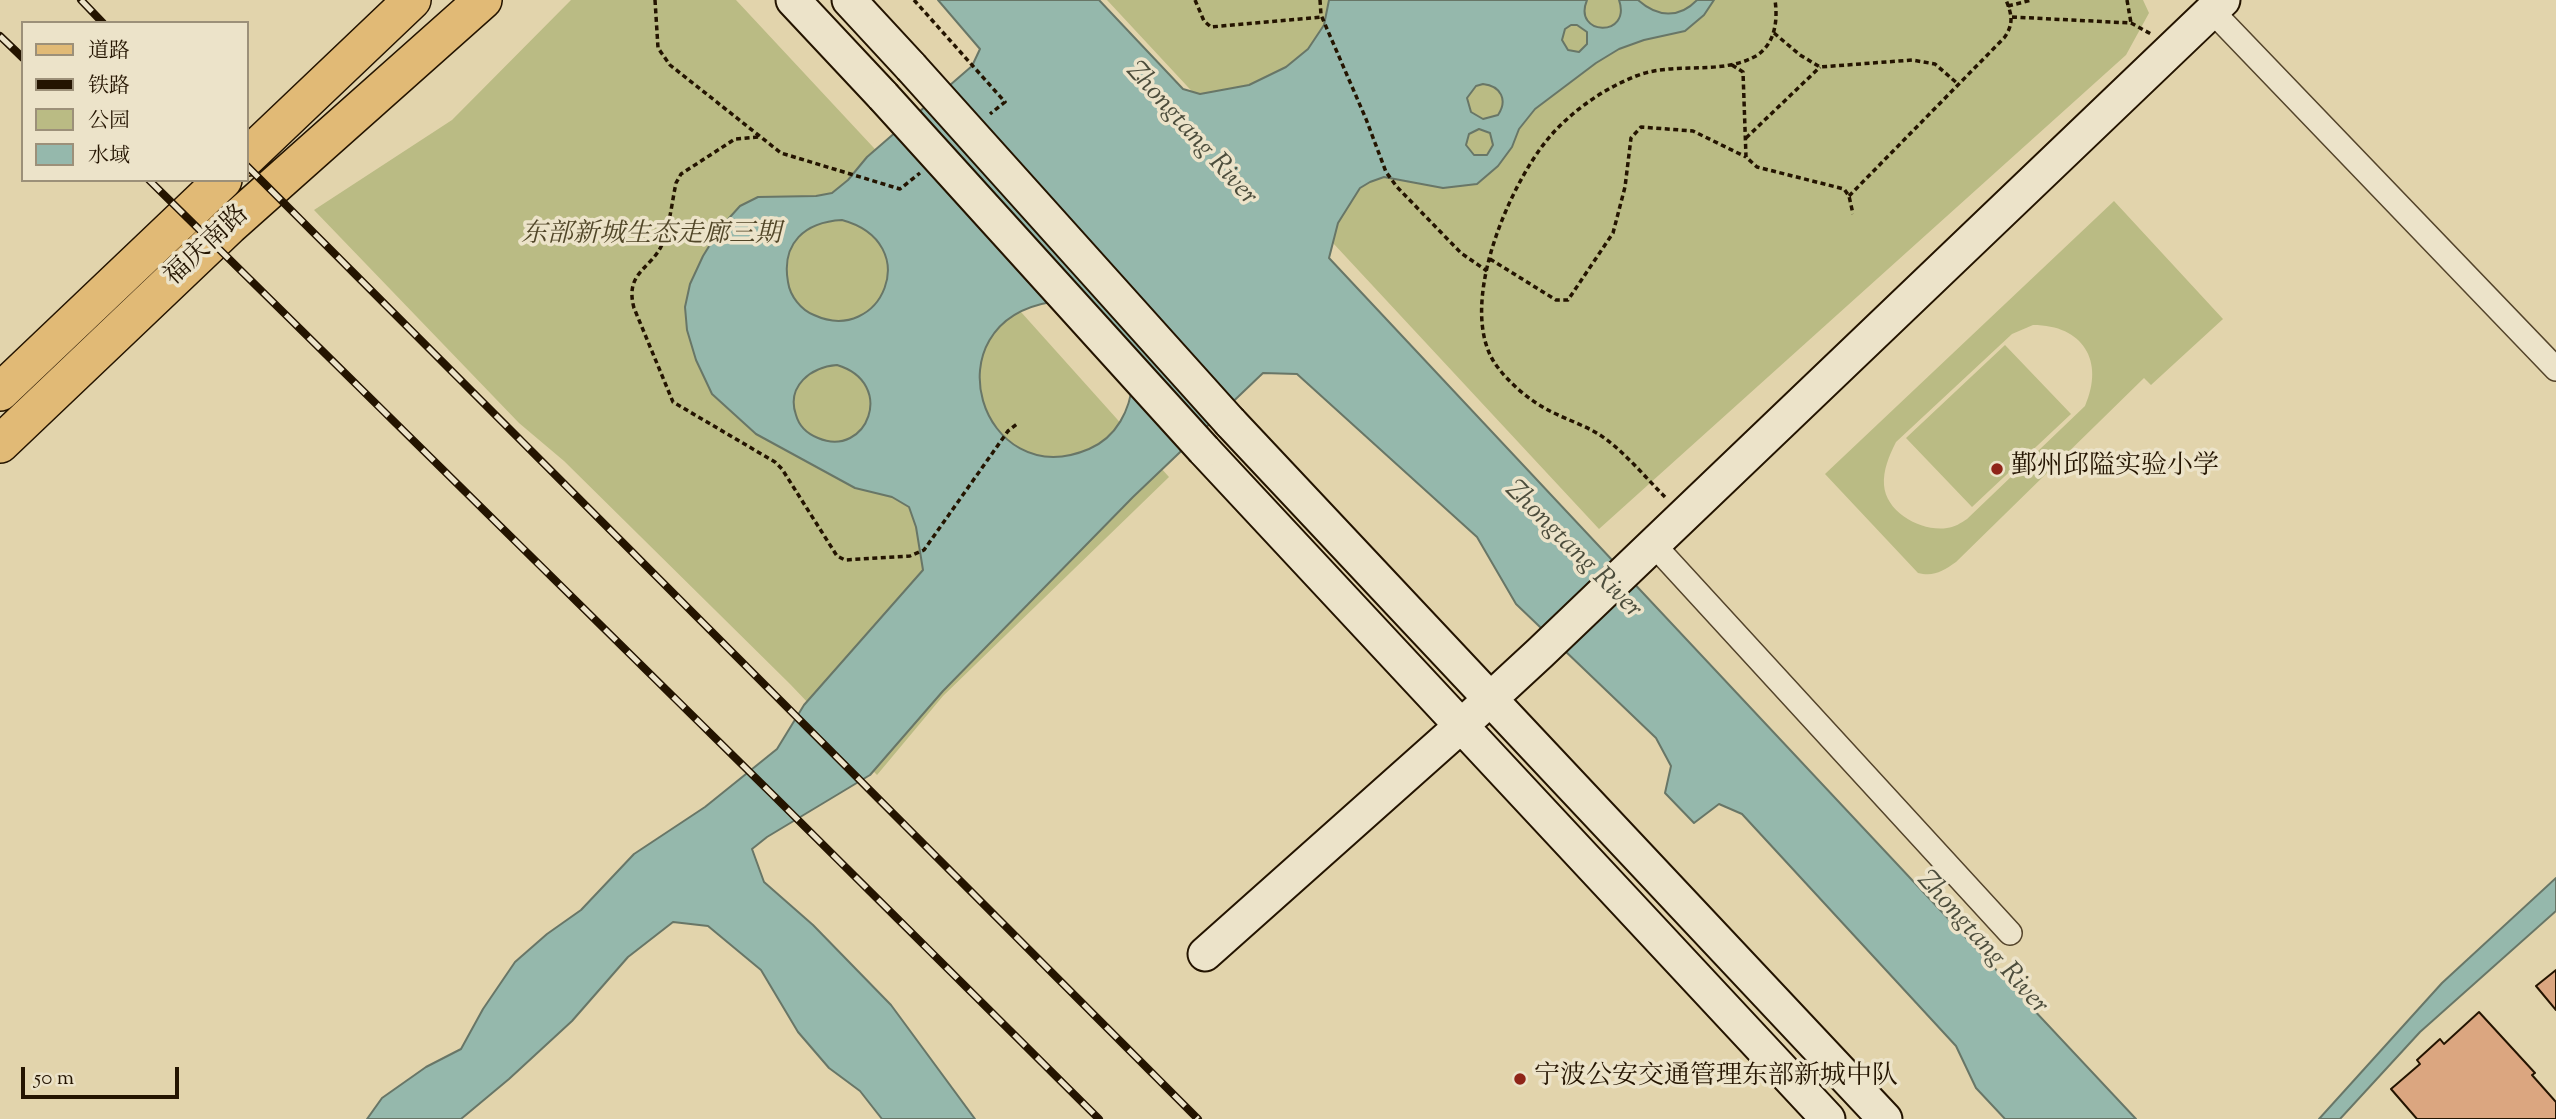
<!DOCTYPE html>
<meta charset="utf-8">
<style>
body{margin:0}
#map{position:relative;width:2556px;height:1119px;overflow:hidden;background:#e2d4ac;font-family:"Sorts Mill Goudy","Noto Serif SC",serif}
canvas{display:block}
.legend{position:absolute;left:21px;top:21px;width:228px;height:161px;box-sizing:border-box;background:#ece3c9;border:2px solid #9c9079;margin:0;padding:9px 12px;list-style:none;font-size:21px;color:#241400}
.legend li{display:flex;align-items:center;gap:14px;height:35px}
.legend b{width:35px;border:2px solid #9c9079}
.scale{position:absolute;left:21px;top:1067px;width:158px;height:32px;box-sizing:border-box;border:4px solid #241400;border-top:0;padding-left:9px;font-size:21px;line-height:24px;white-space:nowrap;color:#241400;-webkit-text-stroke:5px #ece3c9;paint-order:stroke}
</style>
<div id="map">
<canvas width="2556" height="1119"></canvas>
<ul class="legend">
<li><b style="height:9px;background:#e1ba76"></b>道路</li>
<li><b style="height:9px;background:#241400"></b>铁路</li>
<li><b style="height:19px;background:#babb84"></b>公园</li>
<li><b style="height:19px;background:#95b8ac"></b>水域</li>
</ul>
<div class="scale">50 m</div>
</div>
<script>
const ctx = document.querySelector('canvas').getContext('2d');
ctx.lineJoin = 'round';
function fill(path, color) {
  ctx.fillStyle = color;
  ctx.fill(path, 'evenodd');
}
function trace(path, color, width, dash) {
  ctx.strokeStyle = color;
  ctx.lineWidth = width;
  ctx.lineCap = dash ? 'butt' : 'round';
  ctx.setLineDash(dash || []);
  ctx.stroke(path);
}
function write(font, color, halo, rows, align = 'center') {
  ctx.font = font + ' "Sorts Mill Goudy","Noto Serif SC",serif';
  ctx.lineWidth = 7;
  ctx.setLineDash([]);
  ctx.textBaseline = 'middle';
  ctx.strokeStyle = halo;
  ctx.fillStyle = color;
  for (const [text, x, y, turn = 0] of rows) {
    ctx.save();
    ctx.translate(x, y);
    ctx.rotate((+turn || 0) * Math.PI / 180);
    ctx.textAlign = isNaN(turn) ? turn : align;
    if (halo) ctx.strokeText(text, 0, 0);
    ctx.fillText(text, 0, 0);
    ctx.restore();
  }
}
fill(new Path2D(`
 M571 0H736L873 147 1169 477 943 696 877 775 790 684 564 461 519 423 314 210 452 120Z
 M1107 0H2143L2149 13 2126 55 1599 529Z
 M2114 201 2223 319 2151 385 2144 378 1956 562C1943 571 1934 577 1918 573L1825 474ZM2033 325C2083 325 2105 361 2085 406L1967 519C1961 523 1955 527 1947 528 1922 532 1886 513 1884 485 1883 470 1889 456 1896 442L2012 334Z
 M2005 345 2071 414 1972 507 1906 438Z`), '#babb84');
const water = new Path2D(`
 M938 0H1099L1183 89 1200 94 1249 85 1286 67 1308 49 1324 25 1329 0H1587C1572 36 1632 38 1619 0H1638C1657 17 1679 19 1697 0H1714L1704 15 1685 31 1644 40 1619 49 1596 63 1535 109 1519 129 1512 147 1498 166 1477 184 1443 188 1384 177 1370 182 1360 188 1338 223 1329 258 2136 1119H2005L1976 1088 1956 1046 1742 814 1719 804 1694 823 1665 793 1671 766 1656 738 1516 604 1477 537 1297 374 1263 373 1133 497 943 691 870 775 767 837 752 849 764 882 813 925 891 1005 975 1119H882L860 1091 829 1068 798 1032 761 970 708 926 673 922 628 957 572 1021 509 1079 461 1119H367L382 1098 426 1067 461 1049 483 1009 515 962 547 934 581 910 634 854 705 807 777 749 804 705 923 570 916 527 909 507 892 497 855 488 756 434 712 394 696 360 687 330 685 307 690 284 703 256 721 227 740 206 758 197 816 196 832 193 848 180 867 157 972 66 980 49ZM1571 25H1577L1587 32V44L1579 52 1568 50 1562 40 1565 29ZM1483 84C1501 86 1508 100 1498 115L1483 119 1471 112 1467 98 1476 86ZM1479 129 1490 133 1493 145 1487 155H1474L1466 145 1469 134ZM842 220C926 243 881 346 814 315 801 310 790 296 788 282 781 243 805 222 842 220ZM1051 302 1133 381C1130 410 1117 437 1089 449 981 495 927 323 1051 302ZM837 365C897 383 867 459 818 438 808 434 799 426 796 415 786 386 811 367 837 365Z
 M2556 878V911L2420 1032 2340 1119H2319L2442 983Z`);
fill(water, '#95b8ac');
trace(water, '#687667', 2);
const building = new Path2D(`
 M2556 970V1010L2536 986Z
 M2479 1012 2535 1073 2532 1075 2556 1102V1119H2417L2391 1089 2420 1064 2417 1060 2440 1039 2444 1044Z`);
fill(building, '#dba680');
trace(building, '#241400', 2);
const street = new Path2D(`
 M2212 11 2556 369
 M1654 545 2010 933`);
const secondary = new Path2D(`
 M793 0 883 96
 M849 0 911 67
 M1230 422 1885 1119
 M1204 450 1828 1119
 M1205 954 1461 726 1540 653 2223 0`);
const primary = new Path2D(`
 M247 157 412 0
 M0 392 223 180
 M0 444 229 226 483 0`);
trace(street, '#54442b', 26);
trace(secondary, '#241400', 37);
trace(primary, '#241400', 40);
trace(new Path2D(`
 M655 0 658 48 670 65 781 153 900 189 920 173
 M914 0 1005 102 990 114
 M1195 0 1204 21 1211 27 1322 17
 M1320 0 1321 15 1366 119 1386 172 1397 187 1461 253 1487 271
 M2127 0 2131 23
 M2008 6 2032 0
 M2012 17 2131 23 2151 34
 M1774 33 1800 55 1820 67 1912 60 1935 64 1958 84
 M1732 65 1743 72 1746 157 1757 167 1844 189 1849 196 1853 214
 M758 137 735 139 681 174 676 183C672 202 670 223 663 242 653 269 624 271 634 308L673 402 775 462 782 469 837 556 845 560 910 556 924 550 1008 431 1017 424
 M1746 138 1820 67
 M1849 196 2004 38C2014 24 2012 15 2006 0
 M1490 259 1556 300H1568L1613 233 1625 187 1631 138 1641 127 1693 131 1746 157
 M1665 497C1645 477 1624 451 1600 435 1584 425 1565 419 1548 410 1529 400 1509 383 1496 365 1456 308 1508 188 1547 140 1570 112 1603 89 1636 76 1674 61 1720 76 1756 56 1775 44 1778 21 1775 0`), '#241400', 3.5, [5, 3.5]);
trace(street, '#ece3c9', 23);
trace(secondary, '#ece3c9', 33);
trace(primary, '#e1ba76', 37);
const rail = new Path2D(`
 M81 0 103 23
 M0 36 23 58
 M247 166 1198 1119
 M149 180 774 796 1099 1119`);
trace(rail, '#241400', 8);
trace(rail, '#ece3c9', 5, [16]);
const secondaryBridge = new Path2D(`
 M911 67 1230 422
 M883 96 1204 450`);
trace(secondaryBridge, '#241400', 37, []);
trace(secondaryBridge, '#ece3c9', 33);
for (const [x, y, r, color] of [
 [1997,469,7,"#8f2418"],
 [1520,1079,7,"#8f2418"]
]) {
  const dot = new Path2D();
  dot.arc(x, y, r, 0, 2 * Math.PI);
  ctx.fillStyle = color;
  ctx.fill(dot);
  trace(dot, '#ece3c9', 2.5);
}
write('italic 26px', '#514628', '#ece3c9', [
 ["东部新城生态走廊三期",651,237]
]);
write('26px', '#241400', '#ece3c9', [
 ["福庆南路",208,247,-43]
]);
write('26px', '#241400', '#ece3c9', [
 ["鄞州邱隘实验小学",2011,469],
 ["宁波公安交通管理东部新城中队",1534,1079]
], 'left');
write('italic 28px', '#4c4d3c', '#ece3c9', [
 ["Zhongtang River",1190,135,48],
 ["Zhongtang River",1572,551,45],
 ["Zhongtang River",1981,944,48]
]);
</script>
